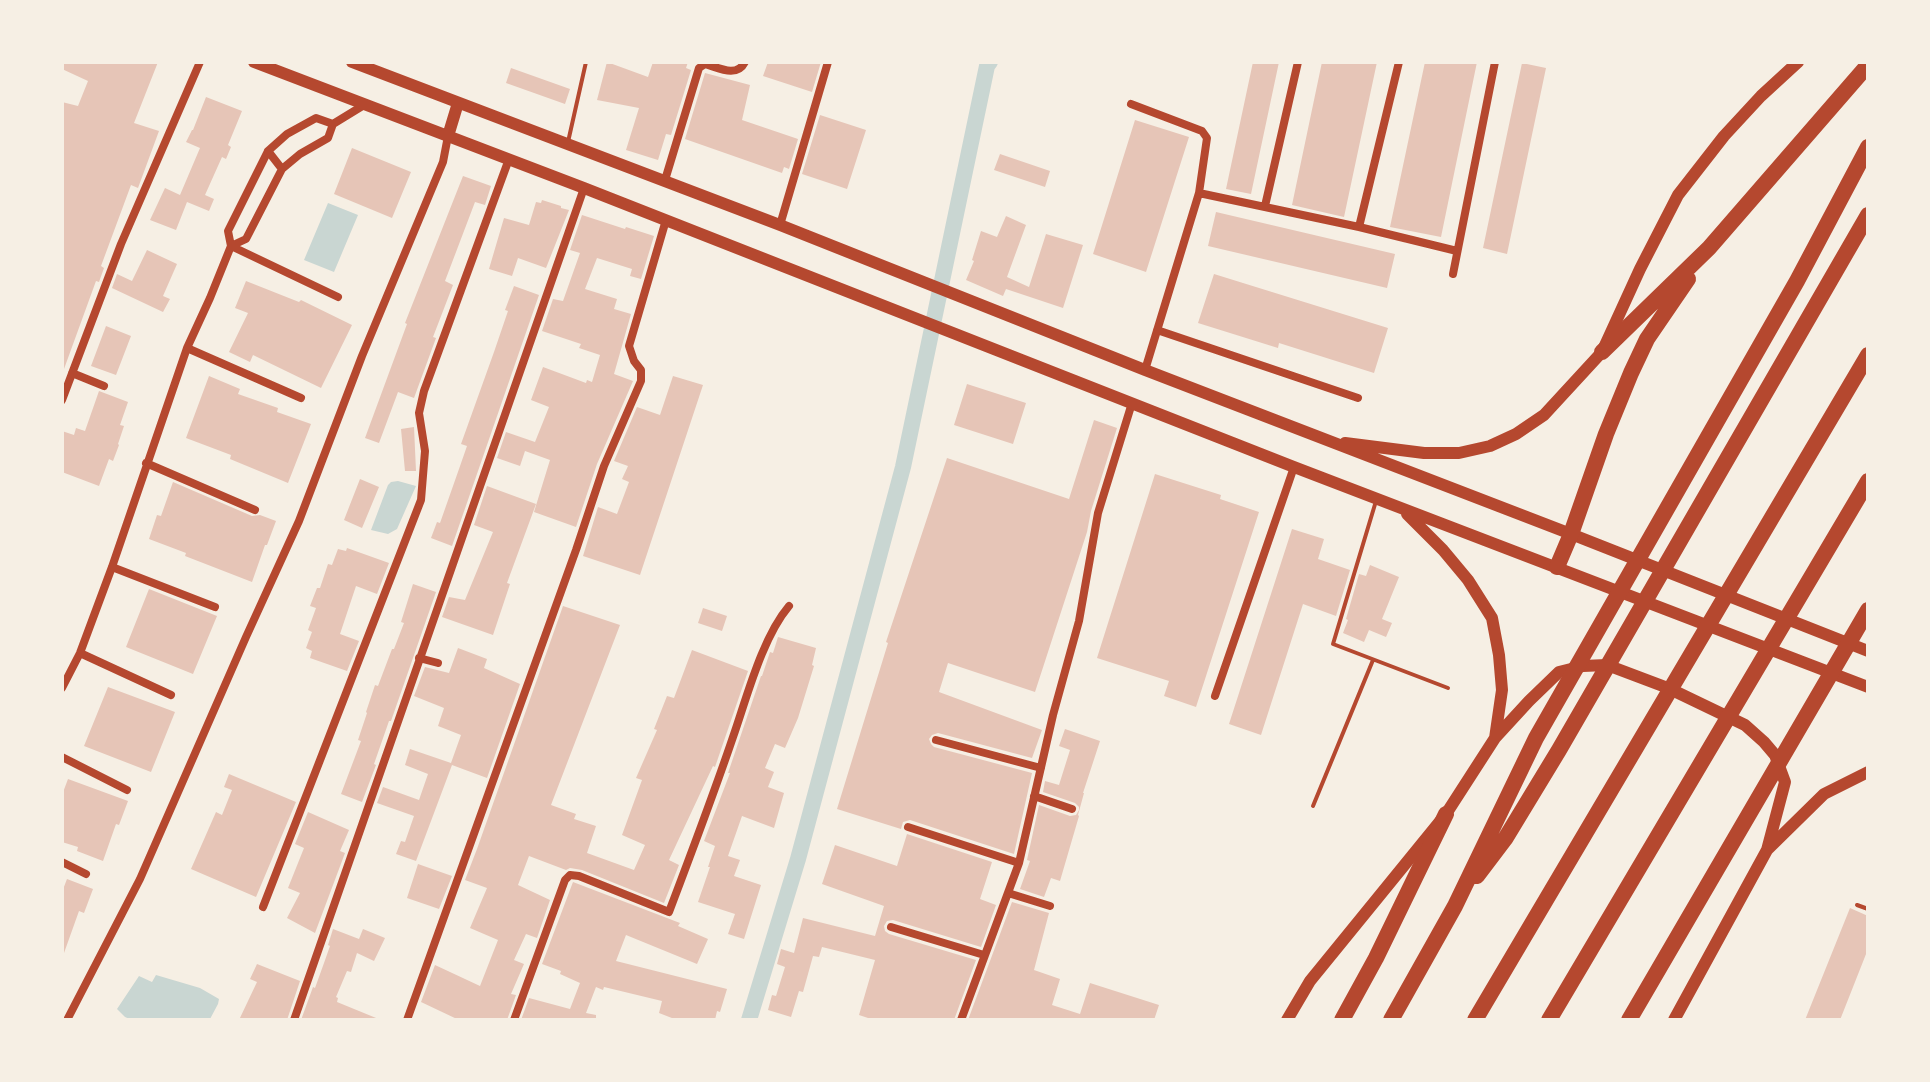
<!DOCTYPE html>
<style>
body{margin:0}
#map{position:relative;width:1930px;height:1082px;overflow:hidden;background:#f6efe4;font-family:Jost,sans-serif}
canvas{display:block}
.frame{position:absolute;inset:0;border:64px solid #f6efe4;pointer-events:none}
</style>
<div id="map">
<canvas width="1930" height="1082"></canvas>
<div class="frame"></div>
</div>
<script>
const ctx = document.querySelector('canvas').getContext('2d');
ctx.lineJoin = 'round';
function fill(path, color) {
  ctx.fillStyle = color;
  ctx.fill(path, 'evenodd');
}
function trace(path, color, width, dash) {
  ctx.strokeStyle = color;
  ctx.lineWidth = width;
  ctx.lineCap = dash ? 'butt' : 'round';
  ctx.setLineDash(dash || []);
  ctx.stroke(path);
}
fill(new Path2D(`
 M328 203 358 215 334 272 304 260Z
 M398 481 416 486 397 529 388 534 371 530 388 485 391 482Z
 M156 975 200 988 219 999 218 1004 210 1019 132 1020 125 1017 117 1009 139 976 152 982Z`), '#c9d6d2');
trace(new Path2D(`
 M749 1020 798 859 903 467 987 66 990 62`), '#c9d6d2', 16);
fill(new Path2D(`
 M62 62H158L134 123 159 131 138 188 131 185 101 266 104 268 99 282 96 281 64 369H62V102L78 106 88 81 62 69Z
 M607 62 648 77 653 62H688L686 68 691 70 671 135 666 134 658 160 626 150 639 108 597 100Z
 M768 62H821L812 92 763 76Z
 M1253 62H1279L1251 194 1226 189Z
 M1322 62H1377L1344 217 1292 205Z
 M1425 62H1477L1441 237 1390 227Z
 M1522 63 1546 68 1507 254 1483 248Z
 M511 68 570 89 565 104 506 83Z
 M705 73 750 85 742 120 798 139 789 169 784 167 782 173 685 139Z
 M206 97 242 111 228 145 231 147 226 159 222 157 205 195 214 199 209 211 187 202 176 230 150 220 165 188 180 195 200 148 186 142 192 130H193Z
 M820 115 866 130 847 189 802 174Z
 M1135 120 1189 137 1146 272 1093 254Z
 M352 148 411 172 392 218 334 194Z
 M1000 154 1050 171 1045 187 994 170Z
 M463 176 491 186 485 205 475 202 445 281 453 285 433 337 436 338 414 398 398 392 379 443 365 438 407 324 405 323Z
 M542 200 561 206V208L569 210 546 268 518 258 512 276 489 269 504 218 529 225 536 202 541 203Z
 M1216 212 1395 254 1387 288 1208 246Z
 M582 215 625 229 626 227 654 236 641 279 630 276 632 269 597 258 585 289 617 299 614 309 631 314 614 374 633 381 597 464 576 527 534 512 550 460 525 451 520 466 497 458 506 432 535 442 549 407 531 400 543 367 586 383 587 380 592 382 600 355 579 348 581 344 542 331 553 299 563 301 580 253 570 250Z
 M1006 216 1026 225 1007 277 1029 287 1046 234 1083 245 1063 308 1006 289 1003 296 966 280 974 261 972 260 981 231 997 237Z
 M147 250 177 264 163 296 170 299 163 312 112 288 117 274 132 281Z
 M1214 274 1388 328 1374 373 1279 343 1278 348 1198 323Z
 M246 281 299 302 301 300 352 325 321 388 253 355 250 362 229 352 248 313 235 308Z
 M514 286 539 295 452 546 431 538 437 522 440 523 459 469 467 446 461 444 494 352 508 311 505 310Z
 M106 326 131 336 116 375 91 366Z
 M209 376 240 389 238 394 278 408 277 412 311 424 288 483 230 459 231 455 186 438Z
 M673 376 703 385 640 575 583 556 598 507 617 514 629 482 622 479 628 466 614 461 637 407 660 415Z
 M967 384 1026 403 1013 444 954 425Z
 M99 391 128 402 120 425 124 426 118 444 119 445 113 461 109 459 99 486 62 472V431L74 435 76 428 85 431Z
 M1094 420 1117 428 1091 511 1087 532 1035 692 948 663 939 692 1042 730 1032 758 938 733 932 735 929 739 931 744 934 747 1032 773 1014 854 910 820 903 822 901 829 837 809 888 643 886 642 947 458 1069 499Z
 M414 427 416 471H405L401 429Z
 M1155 474 1221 495 1220 499 1259 512 1196 707 1164 696 1169 681 1097 658Z
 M360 479 379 487 362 528 344 520Z
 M173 482 252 516 260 515 276 521 267 545H265L252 582 185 556 186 553 149 539 157 515 161 516Z
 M487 486 536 504 507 583 510 584 493 635 442 617 449 597 465 600 493 532 474 525Z
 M1292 529 1324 539 1318 559 1350 570 1336 616 1303 604 1261 735 1229 724Z
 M347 548 389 563 377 594 356 586 340 634 359 641 347 671 310 658 312 651 306 648 312 632 308 630 316 608 310 606 317 588H320L328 564 332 565 338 549 346 551Z
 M1370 565 1399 577 1382 619 1392 623 1386 637 1369 630 1364 642 1343 633 1348 620 1346 619 1359 574 1366 576Z
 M413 584 436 592 391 721H389L374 764 376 765 362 802 341 794 361 741 358 740 367 713 366 712 375 685 378 686 392 649H394L404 623 401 622Z
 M149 589 217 616 193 674 126 647Z
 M563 606 620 625 551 805 576 814 574 819 596 826 587 853 634 870 645 845 622 835 642 780 636 778 657 730 654 729 667 696 674 698 692 650 748 671 715 767 713 766 669 860 679 865 664 903 582 870 570 868 566 870 529 856 518 885 550 900 537 938 526 934 514 960 524 964 511 994 516 995 507 1020H459L421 1002 435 965 480 986 498 940 470 928 487 888 465 880 477 849Z
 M703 608 727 616 722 631 698 623Z
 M778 637 816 648 812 665 814 666 798 718 785 748 775 744 765 768 774 772 768 787 784 793 774 828 742 816 728 856 740 860 734 876 761 885 744 939 728 934 735 914 698 902 710 867H708L715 846 704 841 730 773H728L761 676H762L770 652 773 653Z
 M458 648 487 659 484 668 520 684 487 778 452 765 416 861 396 854 401 841 405 842 414 816 377 803 383 787 419 800 428 774 405 765 410 749 451 763 461 735 438 726 444 708 414 696 425 667 449 673Z
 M108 687 175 712 151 772 84 746Z
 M1065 729 1100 741 1083 793H1084L1078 815 1079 816 1060 881 1051 878 1044 897 1020 889 1030 861 1027 860 1039 805 1070 816 1076 815 1079 810V807L1075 803 1043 792 1045 781 1059 785 1070 750 1059 746Z
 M229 774 296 802 256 897 191 869 216 812 222 815 232 790 224 787Z
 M68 779 128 801 119 825 116 824 103 861 77 851 78 847 62 842V795Z
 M308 812 349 830 340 851 345 853 315 933 287 918 300 893 288 888 304 848 295 844Z
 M907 834 992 862 980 899 996 905 981 947 893 920 887 921 884 926 885 931 889 934 976 960 954 1020H874L859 1015 875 960 822 947 819 957 813 956 803 992 799 991 791 1017 768 1010 772 995 776 996 785 967 777 964 781 949 794 953 803 918 875 936 884 906 822 884 835 845 897 866Z
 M418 864 452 876 439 909 407 898Z
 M67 879 93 889 84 913 79 911 64 953H62V892Z
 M573 882 680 923 678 926 708 939 697 964 626 935 616 961 727 989 720 1012 717 1011 715 1020H677L659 1013 662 1001 604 987 603 990 596 987 586 1013 596 1015V1020H521L529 998 570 1009 580 983 560 974 561 971 542 964Z
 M1012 902 1049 913 1034 970 1060 979 1052 1005 1080 1014 1090 983 1159 1005 1154 1020H968Z
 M1850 908 1868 916V949L1840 1020H1805Z
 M333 929 359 939 363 929 385 938 374 961 357 953 351 972 347 971 336 997 338 998 337 1002 381 1020H301L313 987 315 988 324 963 330 946 328 945Z
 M257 964 300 981 287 1020H239L257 982 250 979Z`), '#e6c5b7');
trace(new Path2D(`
 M568 142 586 62
 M1376 501 1333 644 1448 688
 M1313 806 1373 660
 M1857 905 1868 909`), '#b5482f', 4);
trace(new Path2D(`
 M1131 104 1202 131 1207 138 1199 193 1145 370
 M268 151 282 169
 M665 180 699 68 705 64C719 68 737 78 745 62
 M1199 193 1359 227 1457 251
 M1265 206 1298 62
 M780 225 828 62
 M1359 227 1399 62
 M231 246 246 239 282 169 300 154 328 138 333 124 364 105
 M231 246 338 297
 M1453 274 1495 62
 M1157 330 1358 398
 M187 348 301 398
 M72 373 104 386
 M62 400 121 244 200 62
 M146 463 255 510
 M112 567 215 607
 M80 653 171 695
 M419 658 438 663
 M62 688 80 653 112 567 187 348 210 298 231 246 228 231 268 151 287 134 316 118 333 124
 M1215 696 1294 467
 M936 740 1041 768
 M62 757 127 790
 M1034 796 1072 809
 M908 827 1019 863
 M62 862 86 874
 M1008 893 1050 906
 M263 907 421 500 425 451 419 413 424 391 509 159
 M891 927 984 955
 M67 1020 140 879 246 637 299 521 362 356 443 162 448 136
 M294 1020 584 188
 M407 1020 576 550 604 466 641 381V370L634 361 629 346 666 220
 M514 1020 565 880 570 875 579 876 669 912C691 854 713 796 733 737 747 697 762 638 789 606
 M961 1020 1019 863 1053 715 1079 621 1098 513 1132 403`), '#b5482f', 8);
trace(new Path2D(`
 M254 62 584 188 1294 467 1868 687
 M352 62 780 225 1145 370 1571 534 1868 651
 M448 136 458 103
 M1345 443 1424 453H1459L1490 446 1516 434 1544 415 1602 352 1640 269 1678 195 1724 136 1761 96 1798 62
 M1407 514 1443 550 1468 580 1492 618 1499 655 1502 690 1495 738
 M1767 850 1824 794 1868 772
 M1287 1020 1310 981 1446 814 1495 738 1529 701 1559 672 1583 666 1607 665 1668 688 1745 725 1764 742 1775 755 1785 782 1767 850 1674 1020`), '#b5482f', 12);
trace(new Path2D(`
 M1602 352 1709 248 1868 65
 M1557 567 1571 534 1606 434 1631 373 1647 339 1688 279
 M1477 876 1505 839 1559 750 1868 215
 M1342 1020 1376 958 1446 814
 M1391 1020 1455 906 1536 738 1797 281 1868 147
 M1475 1020 1868 355
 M1549 1020 1868 481
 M1629 1020 1868 610`), '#b5482f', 16);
</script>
